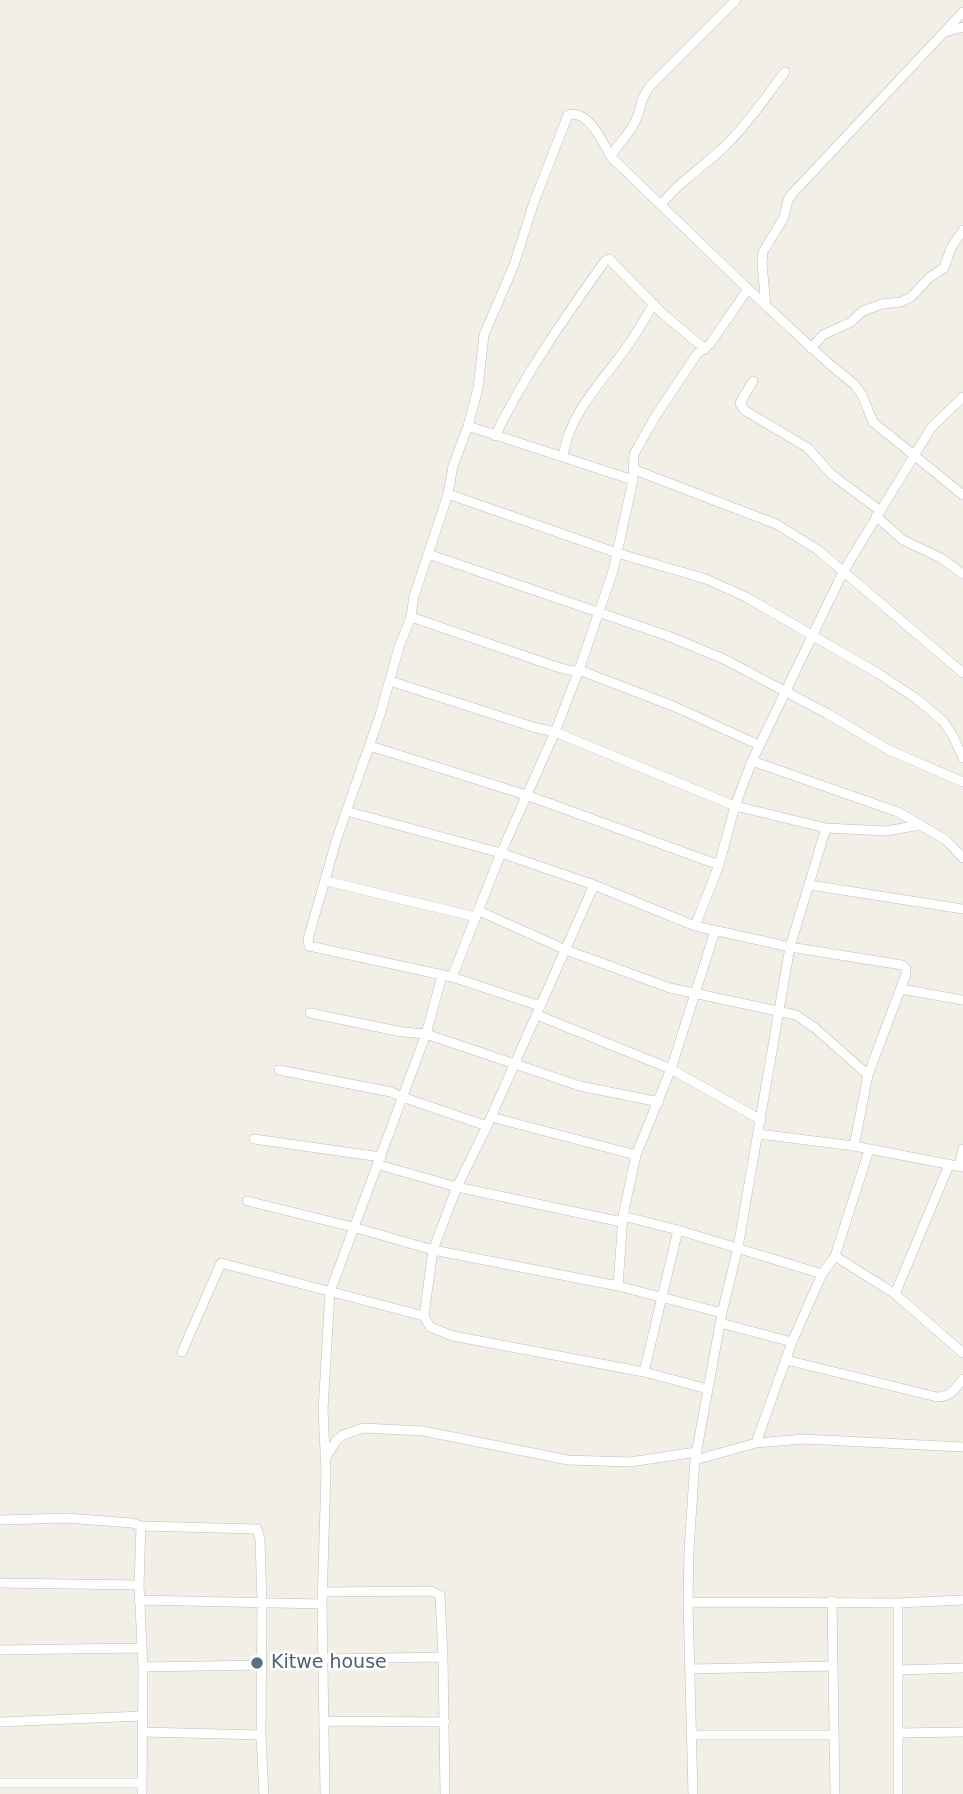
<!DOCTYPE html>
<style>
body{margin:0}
canvas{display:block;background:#f1efe6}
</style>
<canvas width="963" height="1794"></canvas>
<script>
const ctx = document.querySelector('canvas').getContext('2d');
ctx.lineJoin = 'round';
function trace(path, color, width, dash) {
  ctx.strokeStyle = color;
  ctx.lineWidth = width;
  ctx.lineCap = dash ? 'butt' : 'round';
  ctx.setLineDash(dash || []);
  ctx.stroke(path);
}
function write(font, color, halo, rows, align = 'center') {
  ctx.font = font + ' "DejaVu Sans",sans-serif';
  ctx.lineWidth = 5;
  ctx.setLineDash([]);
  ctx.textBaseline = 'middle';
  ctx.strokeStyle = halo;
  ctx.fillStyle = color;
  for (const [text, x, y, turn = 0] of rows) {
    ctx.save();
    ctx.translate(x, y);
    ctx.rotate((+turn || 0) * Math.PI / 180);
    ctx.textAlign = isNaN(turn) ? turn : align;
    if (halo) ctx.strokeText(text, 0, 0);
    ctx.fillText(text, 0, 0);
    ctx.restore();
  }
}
const minor = new Path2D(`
 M945 32 963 27
 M611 157C617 144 631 133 636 120 642 104 640 100 651 85L736 0
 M661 205C679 181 705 166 726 145 749 123 766 96 785 72
 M766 306 762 264 763 252 784 217 788 200 792 194 963 12
 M811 348 823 335 851 322 863 311 882 304 901 302 911 297 930 277 944 268 951 248 963 230
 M753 381 740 403 744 410 808 448 831 474 879 510
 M468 426 633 480
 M495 436C525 374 565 317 605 261L609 259 663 314 705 349
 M563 456C571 408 605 380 631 341 639 329 646 316 654 304
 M635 470 776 524 818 550 963 673
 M448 494 617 553 706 579 746 597 879 674 917 699 943 721 953 736 963 758
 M876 516 903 540 941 558 963 574
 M428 554 668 636 724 659 826 713 889 750 963 782
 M411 617 557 667 573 671 579 670 673 706 759 745
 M390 681 533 727 555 732 735 806 826 828 886 831 920 825
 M370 746 526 795 719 865
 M752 761 898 812 946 840 963 858
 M346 811 501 853 594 885 695 926 790 947 902 965 906 969V974L868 1075 854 1146
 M326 881 476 917
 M594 885 487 1126 457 1187 433 1250 424 1316 430 1327 453 1336 644 1372 708 1389
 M810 885 963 909
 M479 911 566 950 670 988 796 1015 815 1028 868 1075
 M695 926 719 865 735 806 752 761 843 572 931 428 963 397
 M452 977 501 853 555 732 579 670 613 571 633 480 634 454 655 417 697 354 710 344 748 289
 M901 989 963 1000
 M540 1006 452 977 309 946 308 939 337 838 380 715 399 647 411 617 414 596 448 494 453 466 468 426 478 388 484 335 514 265 534 202 568 115C588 109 603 142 611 157L748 289 827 362 854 384 862 395 873 422 963 495
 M310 1013 402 1032 426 1034 580 1086 659 1102
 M537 1015 671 1069 761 1120
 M279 1070 391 1092 402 1097 487 1126
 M491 1117 636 1155
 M759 1134 854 1146 963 1167
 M254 1139 381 1157
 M379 1165 457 1187 622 1222
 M959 1166 963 1149
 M247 1201 353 1227 433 1250 618 1286 722 1313
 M623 1216 678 1230 822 1274
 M835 1256 895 1294 963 1353
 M618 1286 623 1216 636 1155 671 1069 715 931
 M895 1294 949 1165
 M720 1323 792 1342
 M182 1352 221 1263 424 1316
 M786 1360 937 1397C951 1397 955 1389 963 1379
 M644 1372 678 1230
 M756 1443 792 1342 822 1274 835 1256 869 1150
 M326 1457 336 1441 343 1435 363 1428 423 1431 568 1460 630 1462 696 1452
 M695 1460 756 1443 804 1439 963 1447
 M0 1520 66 1518 132 1523 141 1526 139 1585 143 1667 142 1794
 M141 1526 257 1529 260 1539 262 1602 261 1735 264 1794
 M0 1583 139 1585
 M322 1592 431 1591 440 1595 443 1657 445 1794
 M139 1600 322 1604
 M832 1601 835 1794
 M688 1602 898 1603 963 1600
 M0 1650 141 1648
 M324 1659 443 1657
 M143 1667 261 1665
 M691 1669 832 1666
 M899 1670 963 1668
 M325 1721 445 1722
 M0 1722 143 1716
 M142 1732 261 1735
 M899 1733 963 1732
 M692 1735H832
 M0 1783H142
 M325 1794 322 1604 326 1472 323 1410 330 1292 426 1034 442 976
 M693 1794 688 1602 689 1550 695 1460 722 1313 738 1247 790 947 826 828
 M898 1794V1603`);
trace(minor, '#bbbdc2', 10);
trace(minor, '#fff', 9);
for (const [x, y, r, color] of [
 [257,1663,7,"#5c6f8a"]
]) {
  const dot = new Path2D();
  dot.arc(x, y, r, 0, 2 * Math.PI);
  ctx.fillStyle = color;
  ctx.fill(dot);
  trace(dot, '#fff', 2.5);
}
write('19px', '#4e5e75', '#fff', [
 ["Kitwe house",271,1663]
], 'left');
</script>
